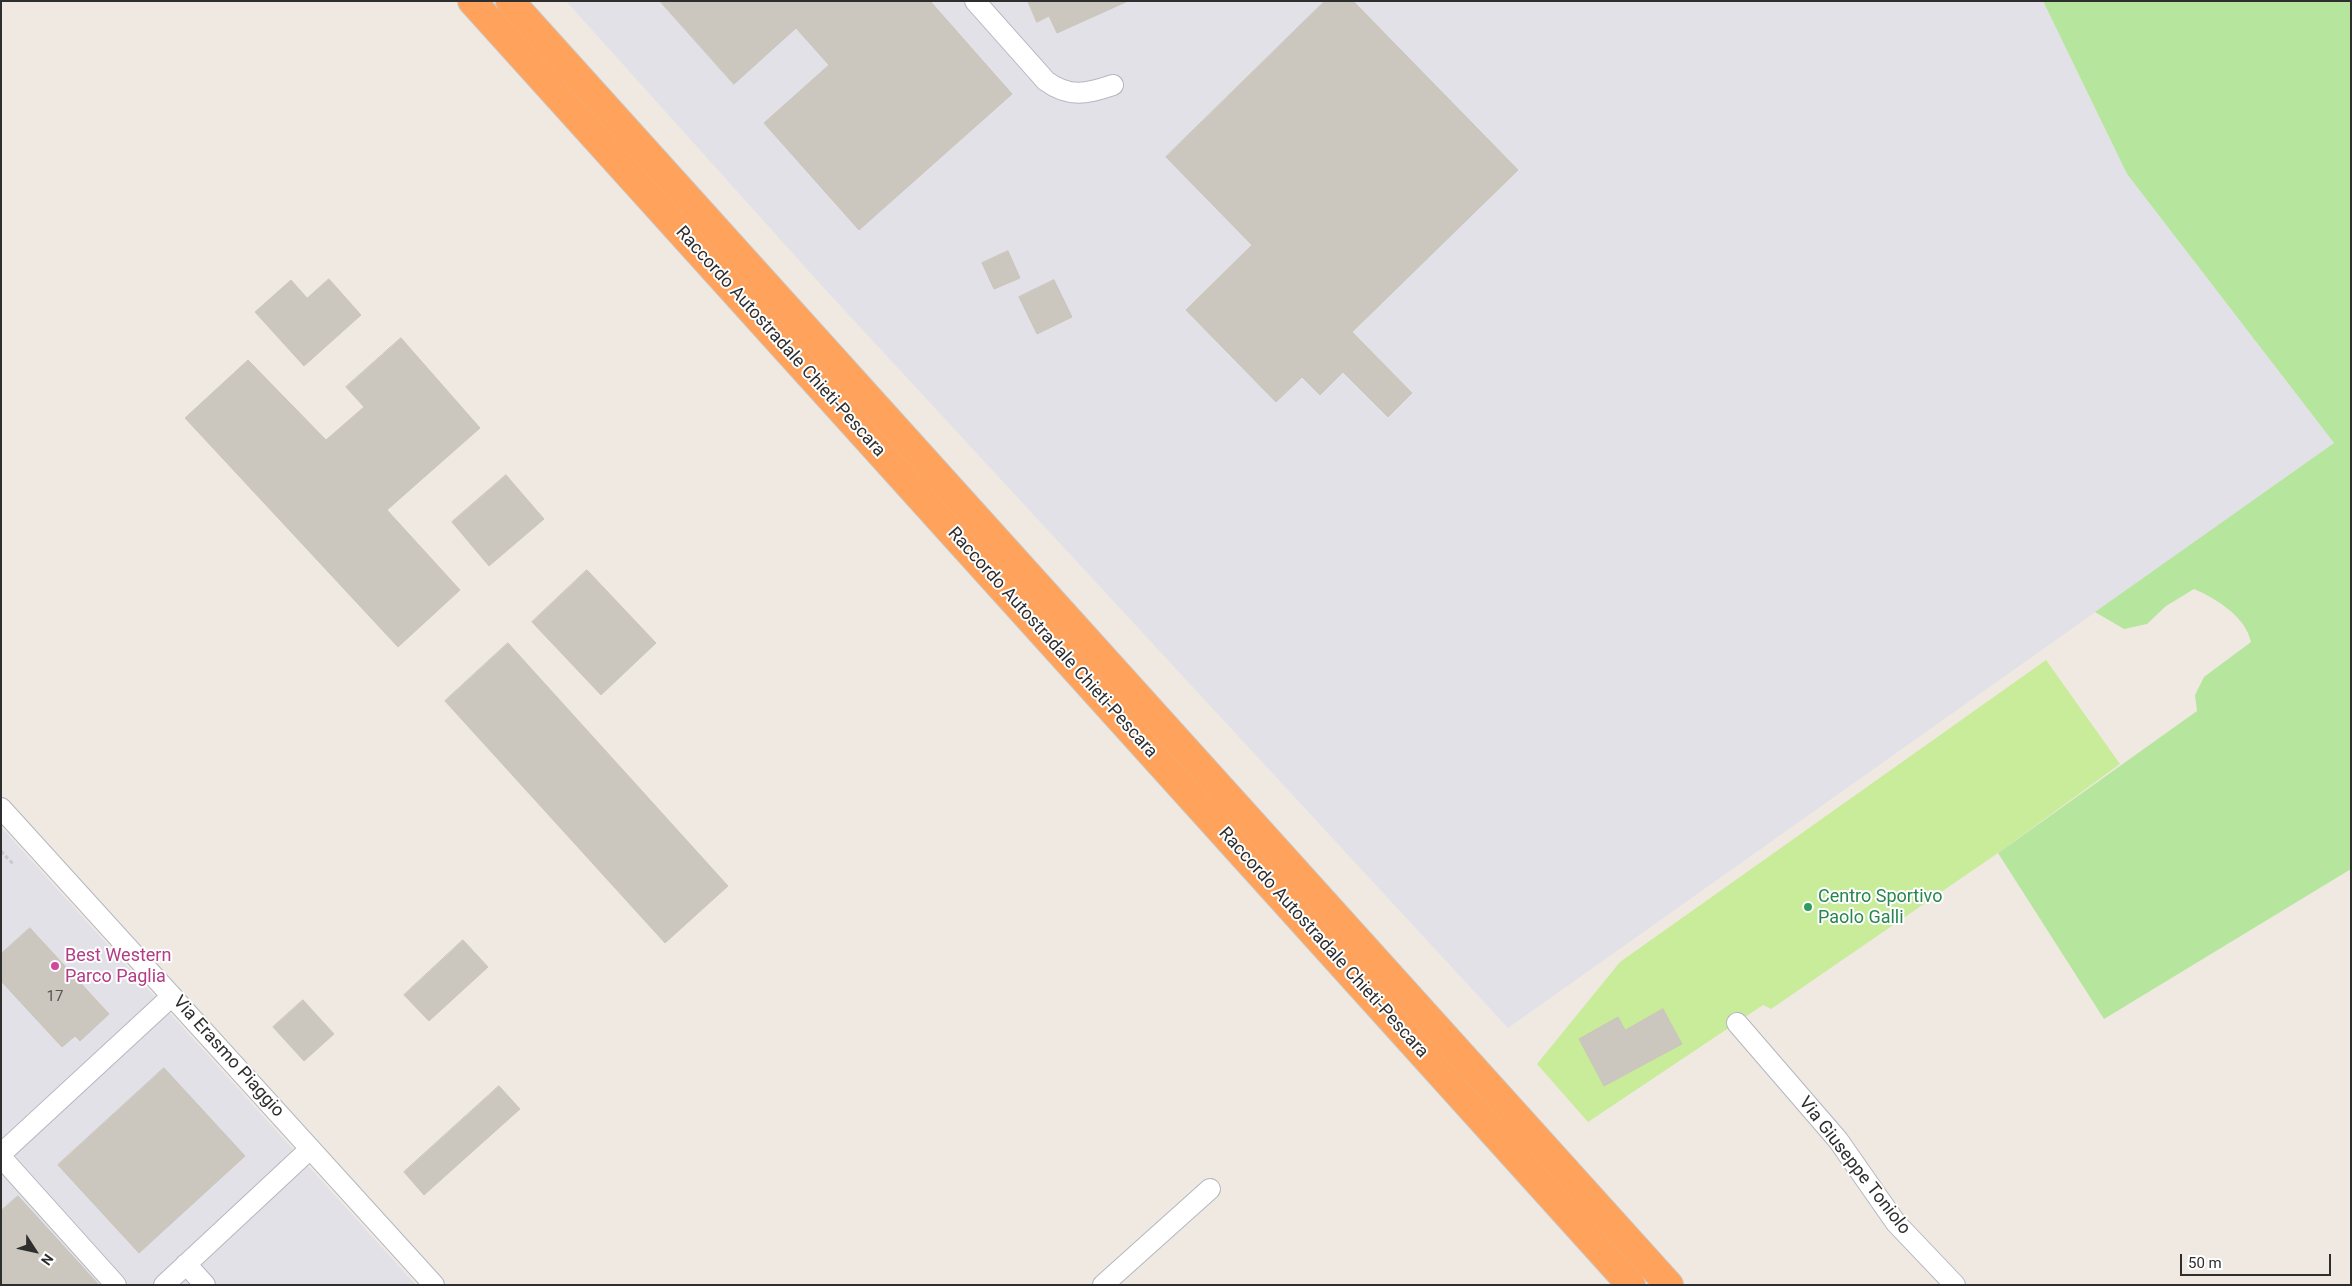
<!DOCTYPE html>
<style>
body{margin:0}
#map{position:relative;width:2352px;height:1286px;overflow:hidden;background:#efe9e1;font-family:Roboto,sans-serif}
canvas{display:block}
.frame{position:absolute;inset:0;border:2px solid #2e2e2e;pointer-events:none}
.north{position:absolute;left:10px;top:1226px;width:50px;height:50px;-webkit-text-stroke:4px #fff;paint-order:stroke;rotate:125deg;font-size:14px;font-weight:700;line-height:20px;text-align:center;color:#2e2e2e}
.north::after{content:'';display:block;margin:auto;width:18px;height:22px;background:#2e2e2e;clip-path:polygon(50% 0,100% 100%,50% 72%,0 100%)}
.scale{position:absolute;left:2180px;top:1254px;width:151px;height:22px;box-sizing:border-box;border:2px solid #2e2e2e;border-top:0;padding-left:6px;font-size:15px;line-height:18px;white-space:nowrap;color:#2e2e2e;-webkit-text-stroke:4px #fff;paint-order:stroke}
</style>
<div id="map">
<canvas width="2352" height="1286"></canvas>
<div class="frame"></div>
<div class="north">N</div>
<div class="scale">50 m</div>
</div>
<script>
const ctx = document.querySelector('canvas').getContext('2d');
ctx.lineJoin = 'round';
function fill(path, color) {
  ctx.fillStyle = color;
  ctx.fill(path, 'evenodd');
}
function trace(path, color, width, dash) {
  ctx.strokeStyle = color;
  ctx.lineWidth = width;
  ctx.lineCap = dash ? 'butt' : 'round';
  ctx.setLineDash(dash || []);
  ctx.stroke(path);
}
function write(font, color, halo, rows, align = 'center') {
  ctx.font = font + ' Roboto,sans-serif';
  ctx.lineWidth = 4;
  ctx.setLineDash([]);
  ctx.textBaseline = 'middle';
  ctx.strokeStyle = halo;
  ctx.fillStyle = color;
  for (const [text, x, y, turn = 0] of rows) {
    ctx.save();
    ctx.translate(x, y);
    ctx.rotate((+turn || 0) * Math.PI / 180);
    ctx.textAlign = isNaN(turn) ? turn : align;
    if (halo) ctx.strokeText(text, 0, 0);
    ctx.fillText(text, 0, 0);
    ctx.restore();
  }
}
fill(new Path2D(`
 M566 1H2043L2127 174 2334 443 1508 1028 823 287Z
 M1 827 416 1285H1Z`), '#e3e1e8');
fill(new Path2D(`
 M2043 1H2351V869L2104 1019 1998 853 2197 711 2195 695 2204 677 2251 642C2246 617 2217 599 2194 589L2166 606 2147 624 2124 629 2095 612 2334 443 2127 174Z`), '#b6e59e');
fill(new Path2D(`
 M2046 660 2120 764 1998 853 1771 1009 1763 1005 1588 1122 1537 1064 1620 962Z`), '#c9ec9a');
const building = new Path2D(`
 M660 1H930L1012 94 859 230 764 123 829 65 796 28 734 84Z
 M1028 1H1128L1057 33 1049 16 1037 22Z
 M1325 1H1353L1518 170 1352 332 1412 393 1388 417 1343 372 1320 395 1302 377 1276 402 1186 310 1252 245 1166 157Z
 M1008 251 1020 278 994 289 982 263Z
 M329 279 361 315 304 366 255 312 291 280 307 298Z
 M1054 280 1072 317 1037 334 1019 297Z
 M401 338 480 428 387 510 460 590 398 647 185 418 248 360 326 440 364 407 346 387Z
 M506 475 544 519 489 566 452 522Z
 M587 570 656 643 601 695 532 622Z
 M508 643 728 886 665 943 445 701Z
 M30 928 109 1014 80 1041 75 1036 62 1047 1 981V954Z
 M463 940 488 967 429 1021 404 995Z
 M303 1000 334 1034 304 1061 273 1027Z
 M1663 1009 1682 1044 1604 1086 1579 1039 1618 1017 1625 1030Z
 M164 1068 245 1156 139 1253 58 1165Z
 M499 1086 520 1109 424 1195 404 1172Z
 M18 1196 99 1285H1V1211Z`);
fill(building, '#cbc7bf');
trace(building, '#cbc5ba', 1);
const minor = new Path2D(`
 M975 1 1046 81C1069 98 1087 94 1113 85
 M1 808 434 1285
 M1737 1023 1838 1140 1896 1223 1955 1285
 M1 1154 172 996
 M1 1157 116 1285
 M186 1264 205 1285
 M164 1285 310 1149
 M1103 1285 1210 1189`);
const highway = new Path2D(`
 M472 1 1631 1285
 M510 1 1669 1285`);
trace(minor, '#b4b7c1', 22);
trace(highway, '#c9c9c9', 30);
trace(new Path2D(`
 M1 851 13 864`), '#c9c9c9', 3, [4, 2.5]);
trace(minor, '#fff', 20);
trace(highway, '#ffa35c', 28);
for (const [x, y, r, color] of [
 [1808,907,5,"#2e9e5b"],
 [55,966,5,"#d1479c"]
]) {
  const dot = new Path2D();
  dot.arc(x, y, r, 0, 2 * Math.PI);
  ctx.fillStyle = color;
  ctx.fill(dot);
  trace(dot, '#fff', 2);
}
write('15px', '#555452', null, [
 ["17",55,997]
]);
write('18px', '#2e2e2e', '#fff', [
 ["Raccordo Autostradale Chieti-Pescara",780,342,48],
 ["Raccordo Autostradale Chieti-Pescara",1052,643,48],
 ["Raccordo Autostradale Chieti-Pescara",1323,943,48],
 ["Via Erasmo Piaggio",228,1057,48],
 ["Via Giuseppe Toniolo",1854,1166,52]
]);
write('18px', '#27864d', '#fff', [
 ["Centro Sportivo",1818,897],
 ["Paolo Galli",1818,918]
], 'left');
write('18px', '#b23c85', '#fff', [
 ["Best Western",65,956],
 ["Parco Paglia",65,977]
], 'left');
</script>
